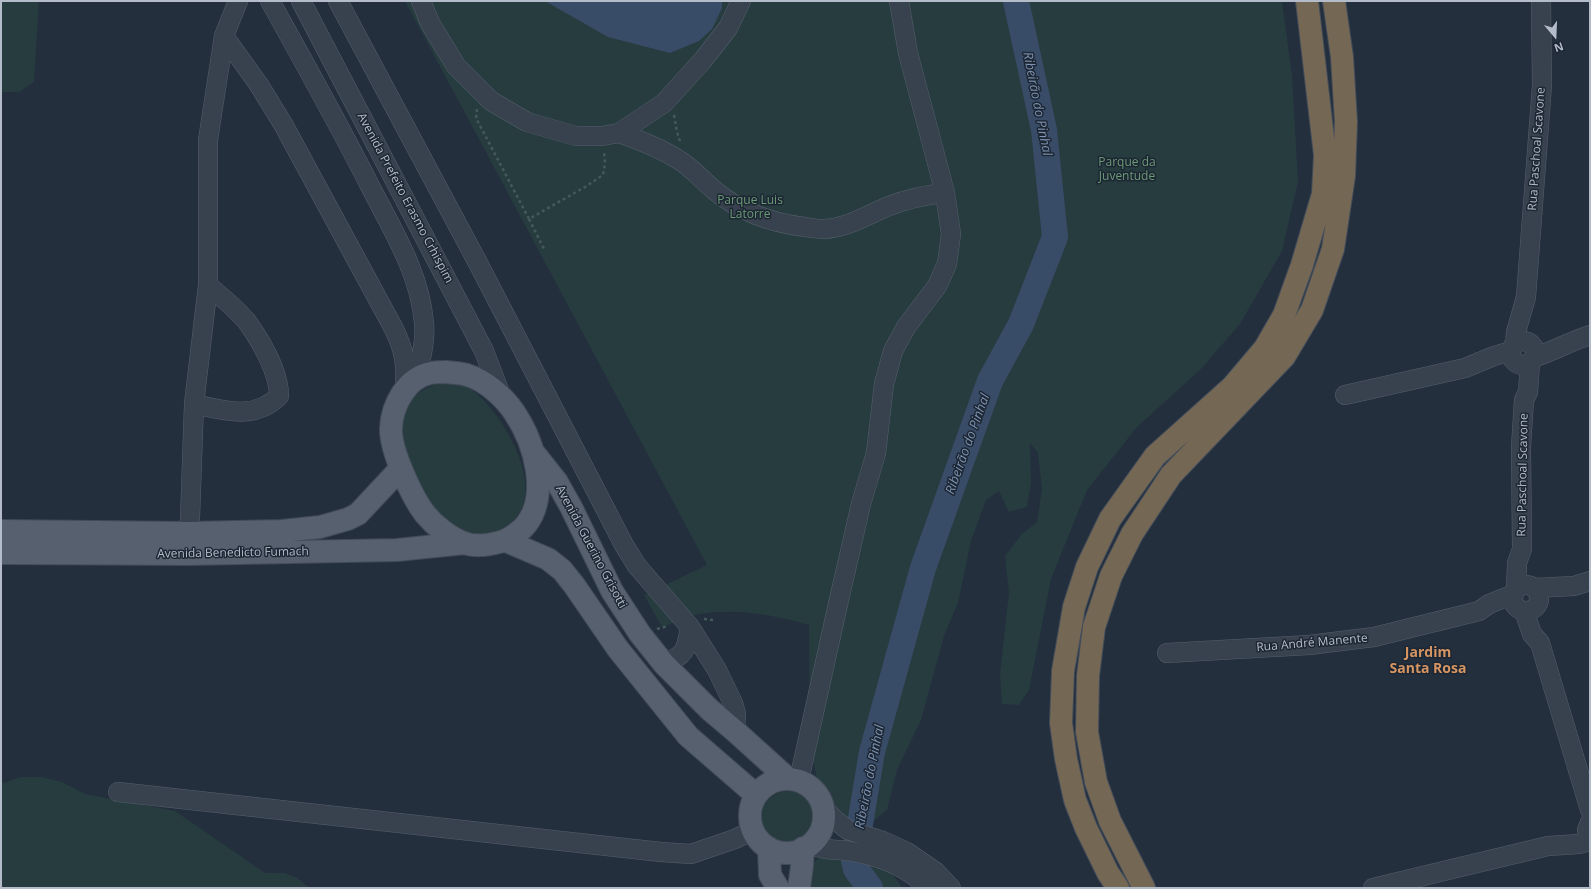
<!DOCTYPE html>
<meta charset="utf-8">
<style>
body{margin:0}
#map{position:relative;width:1591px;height:889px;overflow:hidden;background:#242f3e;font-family:"Open Sans",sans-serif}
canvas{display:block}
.frame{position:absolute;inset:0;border:2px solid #b4bcc9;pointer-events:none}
.north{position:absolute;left:1535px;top:16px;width:40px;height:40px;-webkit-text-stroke:3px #1d2633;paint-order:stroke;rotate:161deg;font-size:11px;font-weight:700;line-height:16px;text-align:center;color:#b4bcc9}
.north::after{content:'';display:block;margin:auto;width:14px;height:18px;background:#b4bcc9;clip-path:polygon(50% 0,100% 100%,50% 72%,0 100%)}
</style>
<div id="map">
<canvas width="1591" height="889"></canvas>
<div class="frame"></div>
<div class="north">N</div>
</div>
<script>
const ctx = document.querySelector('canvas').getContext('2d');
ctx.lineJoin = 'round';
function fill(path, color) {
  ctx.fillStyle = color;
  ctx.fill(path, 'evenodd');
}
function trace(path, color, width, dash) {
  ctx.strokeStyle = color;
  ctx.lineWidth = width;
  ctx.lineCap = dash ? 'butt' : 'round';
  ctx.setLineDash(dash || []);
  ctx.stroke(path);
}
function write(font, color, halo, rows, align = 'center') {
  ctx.font = font + ' "Open Sans",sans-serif';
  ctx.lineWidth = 3;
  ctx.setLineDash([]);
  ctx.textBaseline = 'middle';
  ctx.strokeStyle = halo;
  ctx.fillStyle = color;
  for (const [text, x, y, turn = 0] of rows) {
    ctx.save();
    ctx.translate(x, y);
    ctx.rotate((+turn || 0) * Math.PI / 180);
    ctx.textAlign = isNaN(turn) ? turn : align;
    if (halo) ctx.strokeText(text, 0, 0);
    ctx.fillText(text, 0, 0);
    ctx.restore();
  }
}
fill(new Path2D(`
 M1 1H39L34 82 19 92H1Z
 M405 1H1282L1292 76 1298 182 1282 251 1240 324 1200 370 1137 427 1087 490 1051 579 1029 690 1019 705 1002 704 1000 674 1009 593 1005 556 1021 535 1037 522 1042 489 1038 453 1030 443 1031 483 1027 507 1009 512 999 491 986 500 971 541 958 603 944 636 921 720 897 770 887 810 871 823 847 822 817 779 810 745 809 625C774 615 736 608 700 614 687 616 674 623 662 627L644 595 707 565Z
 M443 383C452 383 462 383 470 388 501 411 547 484 514 520 507 527 498 532 488 534 466 538 449 525 435 510 432 506 427 503 425 499 419 490 416 477 412 467 409 459 402 448 402 439 399 409 413 388 443 383Z
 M21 777H41L62 782 85 794 175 811 265 873H284L297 878 310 888H1V781L4 783Z
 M762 817a26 26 0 1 1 52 0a26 26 0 1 1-52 0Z
 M826 854 888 867 902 888H804C807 871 810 862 826 854Z`), '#263c3f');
fill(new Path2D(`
 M545 1H722V8L712 29 699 41 670 53 608 37Z`), '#394c67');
trace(new Path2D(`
 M870 888 856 869 854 860 872 752 923 568 990 381 1021 324 1055 237 1044 130 1016 1`), '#394c67', 26);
const minor = new Path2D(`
 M270 1C304 62 338 123 370 186 392 229 420 273 424 323 426 342 420 362 416 380
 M301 1 484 351 502 398
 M338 1 479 265 624 545 637 566 690 627 717 670 733 703 736 714 735 731
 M421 1 430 23 456 66 491 101 527 122 576 136H602L619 133 664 103 703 60 728 28 741 1
 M224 36 259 85 283 124 394 329C405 352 406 363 405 388
 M619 133C642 141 663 149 682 162 694 170 703 181 714 190 740 212 772 223 805 227 811 228 818 229 823 229 848 228 867 215 889 206 907 199 925 195 945 193
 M1511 353a12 12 0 1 1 24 0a12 12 0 1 1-24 0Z
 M1515 344 1516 332 1526 297 1542 85 1541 1
 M1535 357C1554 351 1571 341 1590 335
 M1345 395 1465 368 1494 356 1511 351
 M194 404C224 410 254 421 279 396 279 373 262 343 248 323 237 309 221 297 208 285
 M189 547 194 404 208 285V140L224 36 238 1
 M1513 598a13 13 0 1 1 26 0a13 13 0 1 1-26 0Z
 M1534 588 1574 586 1590 581
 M1516 590 1517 563 1522 549 1521 447 1524 400 1528 392 1530 363
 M1524 611 1532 634 1540 643 1590 810
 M1167 653 1309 645 1374 637 1479 611 1489 604 1514 594
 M664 664C686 654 686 651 690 627
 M799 780 838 604 861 504 876 453 884 384 893 351 906 327 937 286 947 264 951 234 945 193 908 53 899 1
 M118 792 661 852 691 854 735 839 753 830
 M823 807 835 820 848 830 883 841 907 852 936 872 951 888
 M1590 822 1587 830 1590 839
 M809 844C815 846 821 849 827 849 834 850 842 850 849 851 879 856 907 866 928 888
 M1373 888 1548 846 1579 844 1590 841`);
const major = new Path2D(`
 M446 372C453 373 461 373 467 375 485 380 504 397 514 412 535 443 551 498 523 528 516 534 510 540 500 542 489 545 475 547 464 543 450 538 435 526 425 514 412 497 390 450 391 428 392 405 407 377 431 373 436 372 441 372 446 372Z
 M534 453 557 482 571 507 612 591 640 634 664 664 709 709 735 731 787 778
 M1 531 189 533 282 531 320 527 348 519 358 514 401 468
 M506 541 548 559 562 570 574 585 618 649 688 736 756 795
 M1 553 189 554 397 550 465 543
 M750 816a37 37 0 1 1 74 0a37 37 0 1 1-74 0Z
 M769 848 770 875 778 888
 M799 888 802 866 803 848`);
const highway = new Path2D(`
 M1118 888 1108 873 1086 828 1075 800 1066 759 1061 723 1063 671 1074 607 1087 567 1110 519 1155 456 1232 387 1265 348 1284 315 1302 265 1323 194 1325 155 1307 1
 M1144 888 1110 821 1096 782 1087 732 1088 676 1094 627 1111 576 1132 534 1171 475 1284 357 1312 310 1333 249 1344 176 1346 122 1342 57 1334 1`);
trace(minor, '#565f6c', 20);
trace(major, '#414a57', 24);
trace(highway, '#434c59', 24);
trace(new Path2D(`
 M477 109 476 118 529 219 585 187 603 175 605 164 604 152
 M674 115 677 132 680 141
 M529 219 544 249
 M704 619 713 620
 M657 629 668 626`), '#44595c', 2.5, [3, 3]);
trace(minor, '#38414e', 19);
trace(major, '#56606e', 22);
trace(highway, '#746855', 22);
write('12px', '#b4bcc9', '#1d2633', [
 ["Rua Paschoal Scavone",1537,149,-86],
 ["Avenida Prefeito Erasmo Crhispim",405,198,62],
 ["Rua Paschoal Scavone",1523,475,-89],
 ["Avenida Guerino Grisotti",591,547,62],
 ["Avenida Benedicto Fumach",233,553,-1],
 ["Rua André Manente",1312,643,-5]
]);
write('12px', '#6b9a76', '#1d2633', [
 ["Parque da",1127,163],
 ["Juventude",1127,177],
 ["Parque Luis",750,201],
 ["Latorre",750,215]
]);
write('italic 13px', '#7c92b1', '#1d2633', [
 ["Ribeirão do Pinhal",1037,104,79],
 ["Ribeirão do Pinhal",968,444,-70],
 ["Ribeirão do Pinhal",870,777,-79]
]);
write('bold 14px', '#d59563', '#1d2633', [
 ["Jardim",1428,653],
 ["Santa Rosa",1428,669]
]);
</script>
